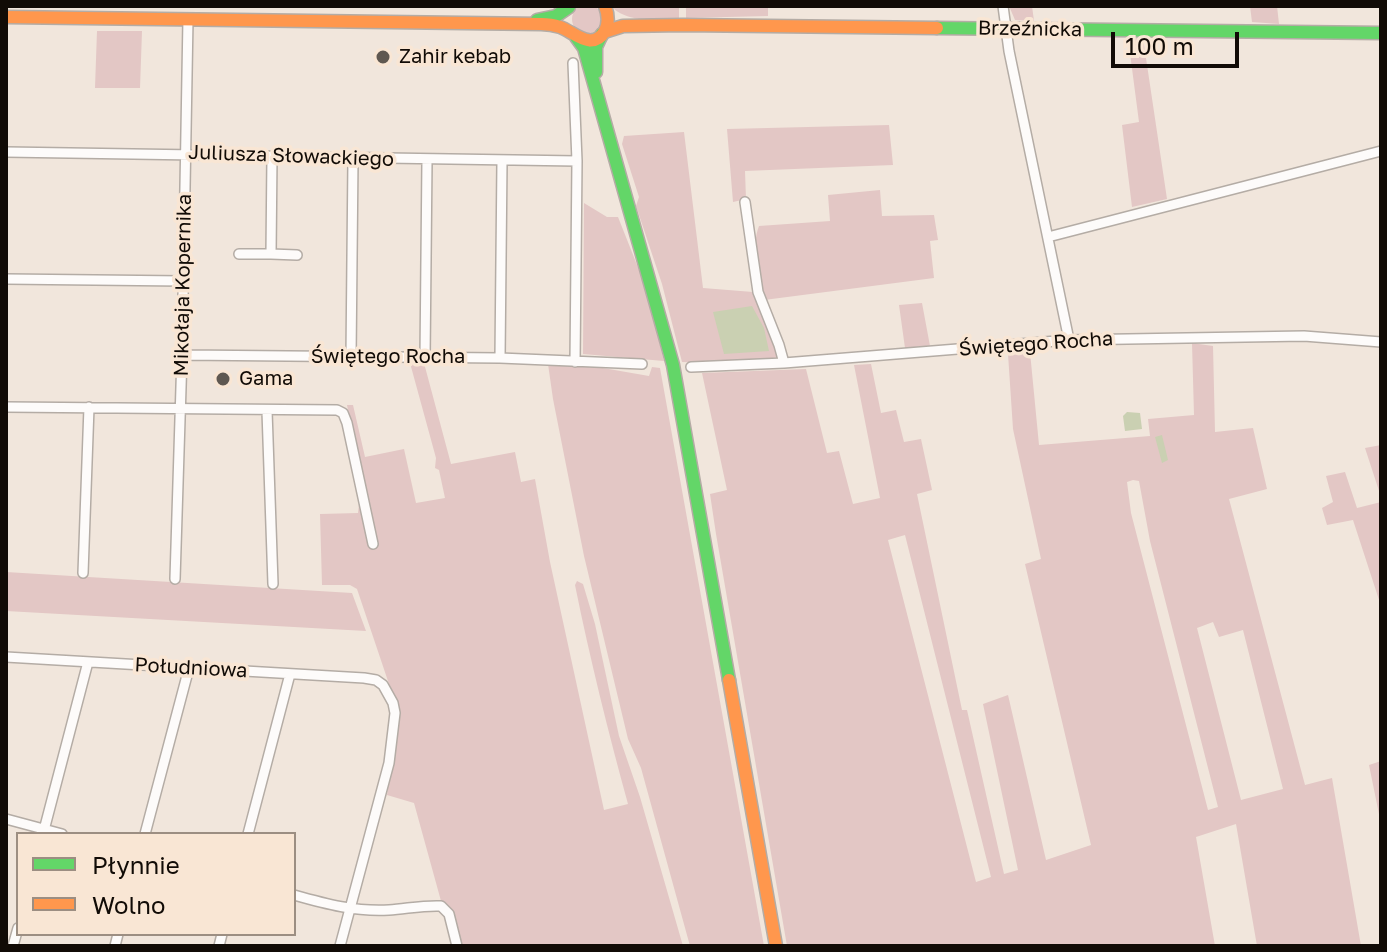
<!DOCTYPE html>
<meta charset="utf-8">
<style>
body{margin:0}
#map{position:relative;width:1387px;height:952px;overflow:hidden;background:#f1e6dc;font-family:"Golos Text",sans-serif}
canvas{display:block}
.frame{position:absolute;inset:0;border:8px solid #110b06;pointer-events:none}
.legend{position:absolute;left:16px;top:832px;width:280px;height:104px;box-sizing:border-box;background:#f9e6d4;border:2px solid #9c8e82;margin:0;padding:10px 14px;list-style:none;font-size:24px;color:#110b06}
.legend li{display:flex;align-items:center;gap:16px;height:40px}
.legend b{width:40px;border:2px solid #9c8e82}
.scale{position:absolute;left:1111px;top:32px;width:128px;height:36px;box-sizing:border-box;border:4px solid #110b06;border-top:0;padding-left:10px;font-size:24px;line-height:28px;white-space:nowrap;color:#110b06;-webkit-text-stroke:6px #f9e6d4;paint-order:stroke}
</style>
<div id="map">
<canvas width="1387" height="952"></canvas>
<div class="frame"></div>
<ul class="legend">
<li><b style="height:10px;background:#63d668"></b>Płynnie</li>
<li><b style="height:10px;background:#ff974d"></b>Wolno</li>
</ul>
<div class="scale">100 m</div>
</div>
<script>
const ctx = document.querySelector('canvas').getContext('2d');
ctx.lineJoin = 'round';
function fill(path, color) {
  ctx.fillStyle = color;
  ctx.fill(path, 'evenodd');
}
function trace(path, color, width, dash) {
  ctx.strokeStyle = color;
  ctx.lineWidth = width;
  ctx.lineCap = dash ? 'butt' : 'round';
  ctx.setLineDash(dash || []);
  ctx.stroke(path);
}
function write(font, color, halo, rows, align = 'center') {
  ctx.font = font + ' "Golos Text",sans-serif';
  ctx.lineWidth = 7;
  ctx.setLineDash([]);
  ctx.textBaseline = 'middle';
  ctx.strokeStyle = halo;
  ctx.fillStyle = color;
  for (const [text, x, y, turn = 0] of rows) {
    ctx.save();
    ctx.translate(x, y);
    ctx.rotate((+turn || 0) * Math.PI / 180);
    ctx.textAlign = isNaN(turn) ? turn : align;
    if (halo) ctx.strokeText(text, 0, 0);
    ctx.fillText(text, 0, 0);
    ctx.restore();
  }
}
fill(new Path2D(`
 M572 19a15 15 0 1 1 30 0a15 15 0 1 1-30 0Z
 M611 6H679V20C658 20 626 23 611 6Z
 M686 6H768V16L686 18Z
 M1009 6H1032L1034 21 1015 20Z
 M1250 6H1277L1279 24 1252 22Z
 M97 31H142L140 88H95Z
 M1128 38H1143L1167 199 1132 207 1122 125 1139 122Z
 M889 125 893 165 745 171 746 199 733 202 727 129Z
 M684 132 703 288 753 292 767 323 778 359 722 363 682 362 662 284 636 206 639 197 622 144 624 136Z
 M880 190 882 216 934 215 938 240 930 241 934 278 764 300C756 280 751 246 759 226L830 221 828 195Z
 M584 203 607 217H618L645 285 664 361 583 354Z
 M922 303 930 346 905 348 899 305Z
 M1192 343 1213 346 1215 432 1253 428 1267 489 1229 499 1305 785 1332 778 1361 946H1257L1236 824 1196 837 1215 946H787L716 534 710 494 727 490 702 373 806 369 827 453 839 451 853 504 880 498 854 365 871 364 881 413 896 410 904 442 921 439 932 490 917 494 962 710H967L1004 874 1018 870 983 704 1008 695 1046 860 1091 845 1025 564 1041 559 1013 429 1008 354 1030 352 1039 445 1150 436 1148 419 1194 415ZM1133 480 1139 481 1150 541 1218 807 1208 810 1131 513 1127 482ZM905 535 991 877 976 882 888 540ZM1213 622 1219 637 1243 630 1283 789 1241 800 1197 628Z
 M410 363H424L451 464 515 452 521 482 535 479 550 562 604 810 628 804C608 731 590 659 575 585L577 581 583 584 595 624 619 736 640 797 683 946H460L454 915 441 901 414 803 387 795 399 706 391 690 357 589 350 585H322L320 514 358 513 359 504 365 499 347 405H353L365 457 404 449 416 503 445 498 439 470 435 468 436 458Z
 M548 364H580L649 376 652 367 660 368 764 946H690L641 768 628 739 584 556 553 399Z
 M1381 445V497L1365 448Z
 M1345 472 1357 508 1381 502V606L1353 520 1327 525 1322 508 1333 502 1326 476Z
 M6 572 352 593 366 631 6 611Z
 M1381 761V824L1369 765Z`), '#e3c7c5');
fill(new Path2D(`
 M752 306 764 328 769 351 724 354 713 312Z
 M1127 412 1140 413 1142 429 1125 431 1123 416Z
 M1162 435 1168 460 1162 463 1155 437Z`), '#cad0b2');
const street = new Path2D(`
 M1003 6 1009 51 1069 340
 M573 63 577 161 575 362
 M6 152 577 161
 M745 202 758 292 779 345 784 363
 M1048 237 1381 151
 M239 254H271L272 156
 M271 254 297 255
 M6 279 183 281
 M182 355 500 358 642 364
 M351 357 353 159
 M425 358 427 160
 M500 358 502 161
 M691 367 784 363 1069 340 1304 336 1381 342
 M6 407 337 410 343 413 347 423 373 544
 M267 411 273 584
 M83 573 89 407
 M175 579 182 355 188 19
 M6 657 364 678 376 680 383 685 393 703 395 713 389 763 340 946
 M6 819 62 834
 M43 834 88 662
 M145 834 189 668
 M248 834 290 674
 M294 895C326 904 356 912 389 910 406 909 423 905 441 906L449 914 457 946
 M13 946 18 928
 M115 946 118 934
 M219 946 222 934`);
const fast = new Path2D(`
 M537 20 556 16 569 7
 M937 28 1381 33
 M576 37 584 48 673 365 729 680
 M596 72V47L602 34`);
const slow = new Path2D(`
 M6 17 541 24C547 24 554 25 560 27 574 32 592 52 605 31 609 23 608 14 605 6
 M604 32 623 26 683 25 937 28
 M729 680 776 946`);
trace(street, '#b4aca5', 12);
trace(fast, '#b4aca5', 15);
trace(slow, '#b4aca5', 15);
trace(street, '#fdfbfa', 9);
trace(fast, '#63d668', 12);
trace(slow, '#ff974d', 12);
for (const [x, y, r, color] of [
 [383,57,8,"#5f5851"],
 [223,379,8,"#5f5851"]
]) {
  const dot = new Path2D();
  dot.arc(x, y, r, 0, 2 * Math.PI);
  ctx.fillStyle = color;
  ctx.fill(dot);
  trace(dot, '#f9e6d4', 3);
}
write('20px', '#110b06', '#f9e6d4', [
 ["Brzeźnicka",1030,29,1],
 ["Juliusza Słowackiego",291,156,2],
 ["Mikołaja Kopernika",183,285,-89],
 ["Świętego Rocha",1036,344,-4],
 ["Świętego Rocha",388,357],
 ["Południowa",191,668,3]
]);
write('20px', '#110b06', '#f9e6d4', [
 ["Zahir kebab",399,57],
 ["Gama",239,379]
], 'left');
</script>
